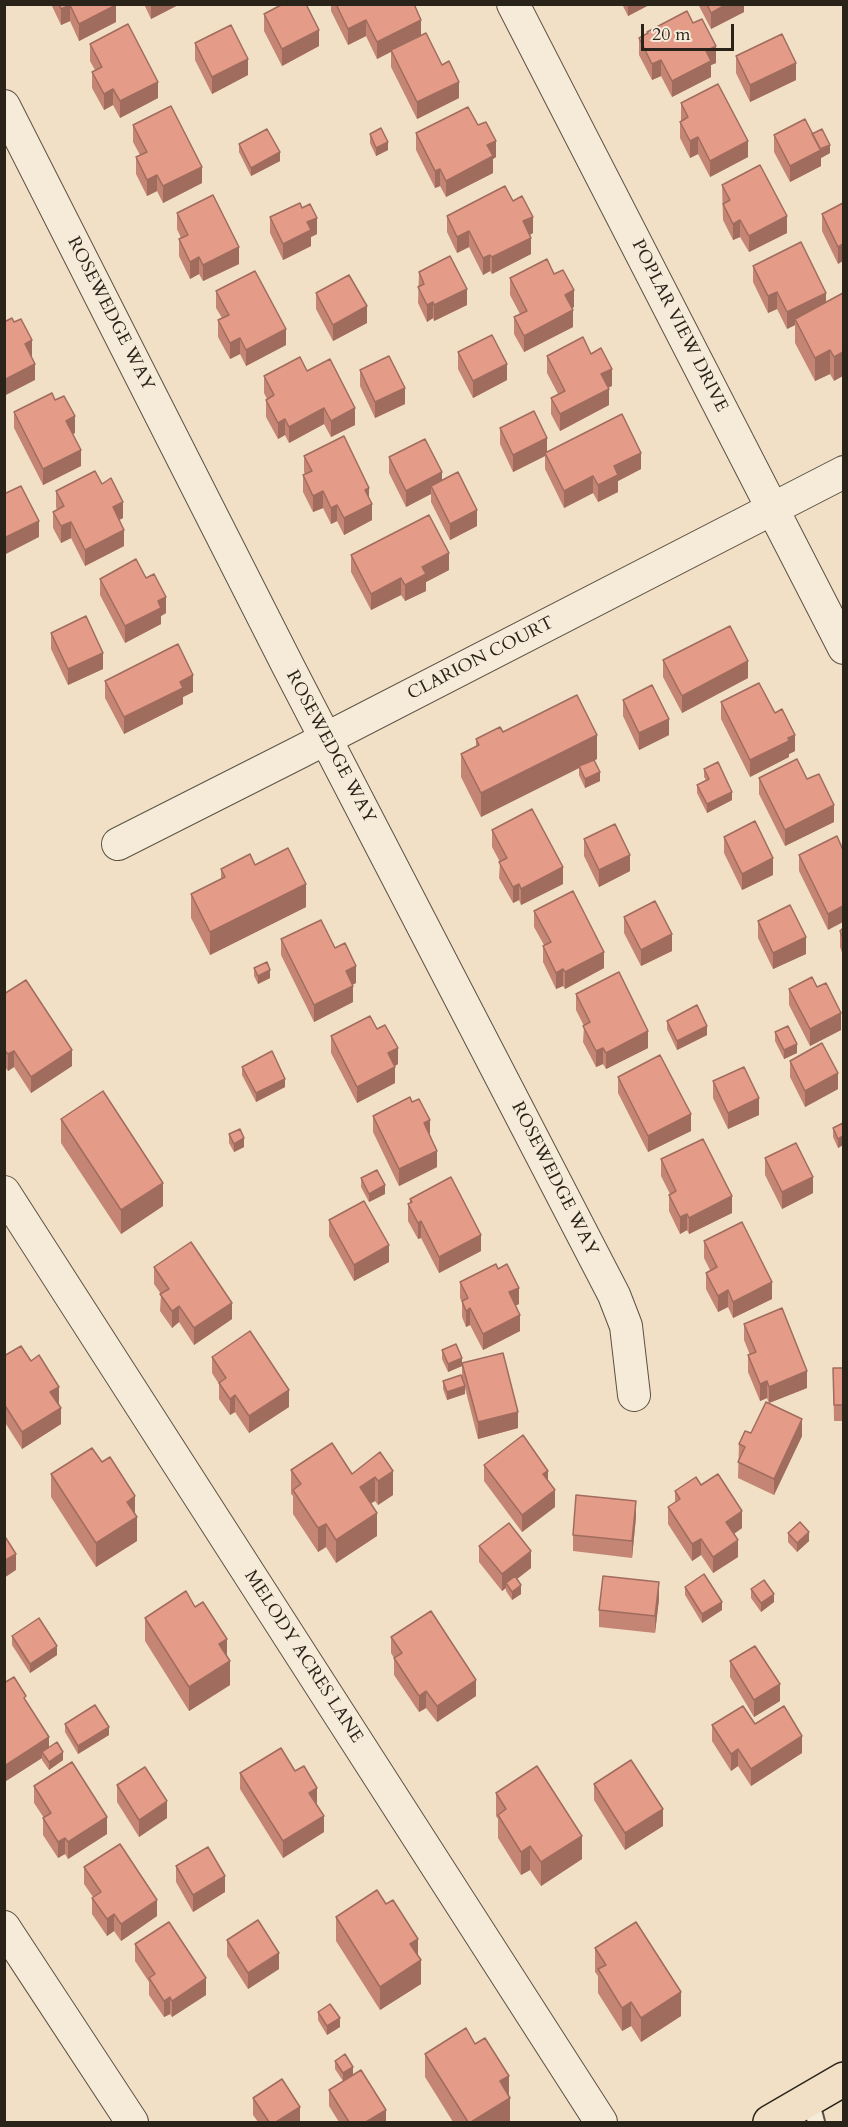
<!DOCTYPE html>
<style>
body{margin:0}
#map{position:relative;width:848px;height:2127px;overflow:hidden;background:#f1e0c5;font-family:Cardo,serif}
canvas{display:block}
.frame{position:absolute;inset:0;border:6px solid #2a2319;pointer-events:none}
.scale{position:absolute;left:641px;top:24px;width:93px;height:27px;box-sizing:border-box;border:3px solid #2a2319;border-top:0;padding-left:8px;font-size:18px;line-height:21px;white-space:nowrap;color:#2a2319;-webkit-text-stroke:4px #f6ebd9;paint-order:stroke}
</style>
<div id="map">
<canvas width="848" height="2127"></canvas>
<div class="frame"></div>
<div class="scale">20 m</div>
</div>
<script>
const ctx = document.querySelector('canvas').getContext('2d');
ctx.lineJoin = 'round';
function trace(path, color, width, dash) {
  ctx.strokeStyle = color;
  ctx.lineWidth = width;
  ctx.lineCap = dash ? 'butt' : 'round';
  ctx.setLineDash(dash || []);
  ctx.stroke(path);
}
function fill(path, color) {
  ctx.fillStyle = color;
  ctx.fill(path, 'evenodd');
}
function write(font, color, halo, rows, align = 'center') {
  ctx.font = font + ' Cardo,serif';
  ctx.lineWidth = 4.5;
  ctx.setLineDash([]);
  ctx.textBaseline = 'middle';
  ctx.strokeStyle = halo;
  ctx.fillStyle = color;
  for (const [text, x, y, turn = 0] of rows) {
    ctx.save();
    ctx.translate(x, y);
    ctx.rotate((+turn || 0) * Math.PI / 180);
    ctx.textAlign = isNaN(turn) ? turn : align;
    if (halo) ctx.strokeText(text, 0, 0);
    ctx.fillText(text, 0, 0);
    ctx.restore();
  }
}
const lane = new Path2D(`
 M810 2099 816 2122`);
const street = new Path2D(`
 M513 4 844 648
 M4 106 288 666 614 1295 626 1326 634 1395
 M118 844 298 753 844 472
 M4 1192 601 2122
 M4 1927 132 2122`);
const highway = new Path2D(`
 M770 2122 844 2079`);
trace(lane, '#5c5244', 20);
trace(street, '#5c5244', 34);
trace(highway, '#2a2319', 36);
trace(lane, '#f6ebd9', 16);
trace(street, '#f6ebd9', 32);
trace(highway, '#f1e0c5', 33);
fill(new Path2D(`
 M51 4H115L116 22 79 41 70 21 61 25Z
 M144 4H180L151 19Z
 M331 4H414L421 35 459 98 417 119 391 67V52L377 59 366 36 348 45 331 11Z
 M622 4H651L628 16Z
 M698 4H744V12L711 29Z
 M264 14 319 46 282 66 264 31Z
 M693 23 716 63 711 65V77L672 97 661 76 652 80 639 55V38L647 34V32Z
 M195 43 248 75 212 94 195 60Z
 M90 44 158 98 120 118 113 105 104 110 92 88V72L95 70 90 61Z
 M736 56 796 80 750 102 736 73Z
 M681 103 748 157 710 177 698 154 690 158 680 138V122L681 121Z
 M133 125 202 183 163 203 157 191 147 196 136 174V157L140 155 133 142Z
 M416 133 496 157 493 159V173L446 197 440 186 435 188 416 150Z
 M370 134 388 150 376 156 370 143Z
 M812 134 830 153 821 158V166L790 182 774 152V135Z
 M239 144 280 161 251 176 239 152Z
 M722 185 787 233 749 252 740 237 733 240 723 220Z
 M513 201 533 233 530 235 531 254 492 274 490 271 483 275 469 247 457 253 447 232V216Z
 M843 203 838 264 822 231V214Z
 M177 213 239 264 203 281 199 274 190 279 179 256V239L181 238 177 229Z
 M270 217 317 234 311 237V246L283 260 270 233Z
 M753 266 826 302 843 293 834 381 830 374 815 381 795 343V325L787 329 777 309 768 313 753 282Z
 M419 272 467 305 434 321 433 318 427 322 418 303Z
 M554 274 574 307 571 308 573 327 524 352 514 334V317L520 314 510 295V278Z
 M216 291 286 345 246 366 240 354 230 359 218 337V320L222 318 216 308Z
 M316 293 367 323 333 341 316 309Z
 M458 352 507 380 473 398 458 369Z
 M591 354 612 386 608 387 609 405 560 431 551 414V398L558 394 547 373V356Z
 M360 370 405 404 375 418 360 386Z
 M307 371 355 425 331 437 324 424 289 443 285 435 278 439 266 417V400L267 399 264 393V376Z
 M55 400 75 433 72 434 81 466 43 485 14 428V412Z
 M500 428 547 452 641 469 618 481V492L598 502 593 493 564 508 545 469V456L513 472 500 444Z
 M304 456 369 498 372 520 344 535 337 521 331 524 323 508 313 512 303 492V475L305 474 304 472Z
 M389 457 442 480 477 526 450 540 431 502V494L406 507 389 473Z
 M102 484 123 518 119 520 124 546 85 566 71 538 61 543 53 528V512L57 510 56 507V491Z
 M351 555 449 570 426 582V591L405 601 401 595 371 610 351 572Z
 M100 579 166 613 161 616V624L125 643 100 595Z
 M51 633 103 669 68 685 51 649Z
 M663 660 748 678 682 713 663 677Z
 M105 681 193 692 183 697V704L124 734 105 698Z
 M623 700 669 735 639 750 623 716Z
 M721 702 795 751 789 754V757L750 777 721 719Z
 M503 732 597 759 594 760 600 781 585 788 579 775V768L481 817 461 777V754L476 747V739Z
 M704 769 732 800 707 813 697 793V785L706 780 704 777Z
 M759 778 807 779 834 822 785 846 759 794Z
 M492 830 563 884 521 905 519 900 513 903 499 878 500 862 492 847Z
 M724 837 773 875 742 890 724 853Z
 M584 839 630 871 599 887 584 856Z
 M843 850 828 930 799 871V855Z
 M221 869 306 907 210 955 191 918V894L221 879Z
 M534 911 604 968 565 989 563 986 556 989 543 962V946L544 945 534 927Z
 M624 917 672 951 641 966 624 933Z
 M758 921 806 954 773 969 758 938Z
 M843 928V955L840 947V931Z
 M281 939 335 948 356 983 352 984 353 1002 314 1022 281 955Z
 M254 968 270 978 258 984 254 976Z
 M789 989 841 1030 810 1046 789 1005Z
 M4 994 72 1066 31 1093 14 1067 8 1071 4 1066Z
 M576 994 648 1048 606 1069 603 1064 596 1067 583 1042 584 1026 576 1010Z
 M667 1021 707 1035 677 1050 667 1029Z
 M377 1029 398 1064 395 1066V1083L357 1103 331 1053V1036Z
 M775 1032 797 1053 784 1059 775 1041Z
 M790 1061 838 1089 805 1107 790 1077Z
 M242 1067 285 1087 256 1102 242 1075Z
 M618 1077 691 1131 648 1152 618 1093Z
 M713 1081 759 1115 728 1129 713 1098Z
 M373 1116 430 1135 437 1167 399 1186 373 1132Z
 M61 1119 163 1206 121 1234 61 1143Z
 M843 1124V1145L838 1148 833 1137V1128Z
 M229 1134 244 1147 234 1152 229 1143Z
 M765 1158 813 1193 782 1209 765 1175Z
 M661 1159 732 1213 689 1234 687 1230 680 1234 669 1211V1195L670 1194 661 1176Z
 M361 1178 385 1194 369 1202 361 1187Z
 M410 1199 481 1251 439 1273 421 1238 418 1239 408 1221V1204L410 1203Z
 M329 1220 389 1262 354 1281 329 1236Z
 M704 1241 772 1299 733 1318 728 1307 718 1312 706 1289V1273L710 1270 704 1258Z
 M154 1267 232 1319 194 1345 179 1322 172 1328 160 1311 161 1294 154 1284Z
 M498 1269 519 1304 516 1305 520 1331 483 1350 470 1325 466 1327 462 1317V1302L460 1298V1282Z
 M744 1324 807 1388 769 1403 802 1436 774 1495 738 1478 739 1444 751 1433 769 1403 767 1398 760 1401 748 1372V1355H750L744 1340Z
 M442 1350 462 1366 448 1372 442 1359Z
 M4 1356 59 1403 61 1424 22 1449 4 1421Z
 M212 1357 289 1407 249 1433 235 1412 230 1415 219 1399V1384L212 1373Z
 M462 1363 518 1428 478 1439 465 1388V1394L447 1400 443 1389V1381L462 1380Z
 M833 1368H843V1421H834Z
 M380 1452 393 1495 378 1505 375 1501 371 1503 377 1536 336 1563 326 1547 318 1552 293 1514V1496L291 1494V1470L352 1474Z
 M102 1462 135 1515 137 1541 96 1567 51 1497V1474Z
 M484 1465 548 1481 555 1507 522 1532 484 1481Z
 M701 1485 742 1528 734 1534 738 1557 713 1573 701 1555 692 1561 668 1524V1507L675 1503V1491Z
 M636 1517 632 1558 573 1551V1535Z
 M788 1533 809 1541 797 1552 788 1542Z
 M479 1546 531 1568 517 1579 521 1594 512 1600 506 1591V1588L502 1591 479 1562Z
 M685 1587 722 1610 702 1623 685 1595Z
 M751 1589 774 1602 761 1612 751 1598Z
 M659 1599 655 1633 599 1627V1610Z
 M145 1618 227 1656 230 1685 189 1711 145 1641Z
 M12 1636 57 1655 30 1673 12 1645Z
 M391 1637 476 1696 437 1722 426 1708 419 1712 394 1675V1658L391 1653Z
 M730 1661 780 1701 754 1717 730 1677Z
 M4 1683 26 1702 49 1747 63 1760 49 1770 42 1760V1758L6 1781 4 1779Z
 M65 1724 109 1735 78 1754 65 1732Z
 M755 1724 802 1753 751 1786 738 1766 731 1771 712 1741V1725Z
 M240 1773 317 1805 324 1832 283 1858 240 1789Z
 M594 1784 663 1826 625 1850 594 1800Z
 M117 1785 167 1818 139 1837 117 1802Z
 M34 1786 107 1834 68 1859 65 1854 58 1858 43 1835V1818H44L34 1803Z
 M496 1793 582 1859 541 1886 530 1870 521 1875 498 1838V1819L496 1816Z
 M176 1866 225 1892 193 1912 176 1882Z
 M84 1867 157 1916 121 1941 114 1931 107 1936 92 1914V1898L93 1897 84 1884Z
 M336 1917 418 1956 421 1984 380 2010 336 1941Z
 M227 1940 279 1969 248 1989 227 1956Z
 M135 1944 206 1995 172 2017 170 2014 164 2017 149 1995V1982L135 1961Z
 M595 1948 681 2016 641 2042 631 2026 622 2031 598 1993V1976L595 1972Z
 M318 2012 340 2027 327 2035 318 2020Z
 M425 2054 510 2122H453L425 2077Z
 M335 2061 353 2075 386 2122H339L329 2106V2090L343 2081 335 2069Z
 M253 2098 300 2122H258L253 2115Z`), '#c48574');
fill(new Path2D(`
 M151 4H180L151 19Z
 M628 4H651L628 16Z
 M727 4H744V12L711 29V13Z
 M70 5V21L61 25V9Z
 M116 5V22L79 41V24Z
 M366 20V36L348 45V29Z
 M421 20V36L377 59V42Z
 M319 30V46L282 66V49Z
 M716 46V63L711 65V77L672 97V81L706 51Z
 M248 59V75L212 94V77Z
 M661 60V76L652 80V64Z
 M796 63V80L750 102V85Z
 M158 82V98L120 118V101Z
 M459 82V98L417 119V102Z
 M113 89V105L104 110V94Z
 M698 137V154L690 158V141Z
 M496 141V157L493 159V173L446 197V181L487 145Z
 M748 141V157L710 177V161Z
 M388 142V150L376 156V148Z
 M830 145V153L821 158V166L790 182V166Z
 M280 152V161L251 176V168Z
 M202 167V183L163 203V186Z
 M440 169V186L435 188V171Z
 M157 175V191L147 196V180Z
 M787 216V233L749 252V236Z
 M533 217V233L523 238V221Z
 M317 218V234L311 237V246L283 260V244L307 222Z
 M740 220V237L733 240V224Z
 M469 231V247L457 253V237Z
 M531 238V254L492 274V257Z
 M843 244V261L838 264V247Z
 M239 247V264L203 281V265Z
 M490 255V271L483 275V258Z
 M199 257V274L190 279V262Z
 M467 289V305L434 321V305Z
 M574 290V307L565 311V295Z
 M777 292V309L768 313V296Z
 M826 293V310L795 319V325L787 329V312Z
 M433 302V318L427 322V305Z
 M367 306V323L333 341V325Z
 M573 310V327L524 352V336Z
 M286 329V345L246 366V350Z
 M240 338V354L230 359V343Z
 M32 340V357L25 344Z
 M830 350V374L815 381V358Z
 M843 352V376L834 381V357Z
 M35 364V380L4 396V380Z
 M507 364V380L473 398V381Z
 M612 369V386L601 391V374Z
 M405 388V404L375 418V402Z
 M609 389V405L560 431V414Z
 M324 408V424L289 443V427Z
 M355 408V425L331 437V421Z
 M75 416V433L66 438V421Z
 M285 419V435L278 439V423Z
 M547 438V455L545 453V456L513 472V455Z
 M81 450V466L43 485V469Z
 M641 453V469L618 481V492L598 502V485L614 466Z
 M442 472V488L431 486V494L406 507V491Z
 M593 476V493L564 508V491Z
 M369 488V504L365 490Z
 M323 491V508L313 512V496Z
 M123 502V518L113 523V507Z
 M372 504V520L344 535V518Z
 M337 505V521L331 524V508Z
 M477 510V526L450 540V524Z
 M39 521V537L4 555V538Z
 M71 522V538L61 543V526Z
 M124 530V546L85 566V550Z
 M449 553V570L426 582V591L405 601V585L422 567Z
 M401 578V595L371 610V594Z
 M166 597V613L161 616V624L125 643V626L158 601Z
 M103 653V669L68 685V669Z
 M748 661V678L682 713V696Z
 M193 675V692L183 697V704L124 734V717L180 682Z
 M669 719V735L639 750V733Z
 M597 735V759L481 817V793Z
 M795 735V751L789 754V757L750 777V760Z
 M600 772V781L585 788V779Z
 M732 792V800L707 813V804Z
 M834 805V822L785 846V830Z
 M630 855V871L599 887V870Z
 M773 858V875L742 890V874Z
 M563 867V884L521 905V889Z
 M306 884V907L210 955V932Z
 M519 884V900L513 903V887Z
 M843 906V922L828 930V914Z
 M672 934V951L641 966V950Z
 M806 937V954L773 969V953Z
 M604 952V968L565 989V972Z
 M356 966V983L346 988V971Z
 M563 969V986L556 989V973Z
 M270 970V978L258 984V976Z
 M353 986V1002L314 1022V1005Z
 M841 1013V1030L810 1046V1029Z
 M707 1026V1035L677 1050V1041Z
 M648 1031V1048L606 1069V1053Z
 M797 1044V1053L784 1059V1050Z
 M398 1048V1064L388 1070V1053Z
 M603 1048V1064L596 1067V1051Z
 M72 1050V1066L31 1093V1077Z
 M14 1051V1067L8 1071V1054Z
 M395 1067V1083L357 1103V1087Z
 M838 1073V1089L805 1107V1091Z
 M285 1079V1087L256 1102V1093Z
 M759 1098V1115L728 1129V1113Z
 M691 1114V1131L648 1152V1136Z
 M430 1120V1136L424 1123Z
 M843 1136V1145L838 1148V1139Z
 M244 1138V1147L234 1152V1144Z
 M437 1151V1167L399 1186V1169Z
 M813 1177V1193L782 1209V1192Z
 M163 1183V1206L121 1234V1210Z
 M385 1185V1194L369 1202V1194Z
 M732 1196V1213L689 1234V1218Z
 M687 1214V1230L680 1234V1217Z
 M421 1221V1238L418 1239V1223Z
 M481 1235V1251L439 1273V1257Z
 M389 1245V1262L354 1281V1265Z
 M772 1282V1299L733 1318V1302Z
 M519 1288V1304L509 1309V1292Z
 M728 1290V1307L718 1312V1296Z
 M232 1303V1319L194 1345V1328Z
 M179 1306V1322L172 1328V1311Z
 M470 1308V1325L466 1327V1311Z
 M520 1315V1331L483 1350V1334Z
 M462 1358V1366L448 1372V1364Z
 M807 1371V1388L769 1403V1387Z
 M767 1381V1398L760 1401V1384Z
 M465 1386V1394L447 1400V1392Z
 M59 1387V1403L50 1408V1392Z
 M289 1390V1407L249 1433V1416Z
 M235 1395V1412L230 1415V1399Z
 M61 1408V1424L22 1449V1432Z
 M518 1412V1428L478 1439V1422Z
 M802 1419V1436L774 1495V1479Z
 M393 1471V1495L378 1505V1481Z
 M548 1471V1487L543 1474Z
 M375 1477V1501L360 1510V1487Z
 M555 1490V1507L522 1532V1515Z
 M135 1496V1519L137 1517V1541L96 1567V1543L127 1502Z
 M636 1501V1517L632 1558V1541Z
 M742 1511V1528L726 1539V1522Z
 M377 1513V1536L336 1563V1540Z
 M326 1524V1547L318 1552V1528Z
 M809 1532V1541L797 1552V1543Z
 M701 1539V1555L692 1561V1544Z
 M738 1540V1557L713 1573V1557Z
 M531 1551V1568L508 1586 506 1583V1588L502 1591V1574Z
 M16 1554V1570L4 1578V1561Z
 M659 1582V1599L655 1633V1616Z
 M521 1585V1594L512 1600V1592Z
 M774 1594V1602L761 1612V1603Z
 M722 1602V1610L702 1623V1614Z
 M227 1639V1663L219 1644Z
 M57 1646V1655L30 1673V1664Z
 M230 1661V1685L189 1711V1687Z
 M476 1680V1696L437 1722V1706Z
 M780 1684V1701L754 1717V1700Z
 M426 1691V1708L419 1712V1696Z
 M109 1727V1735L78 1754V1746Z
 M802 1736V1753L751 1786V1769Z
 M49 1737V1754L42 1752V1758L6 1781V1765Z
 M738 1749V1766L731 1771V1754Z
 M63 1752V1760L49 1770V1762Z
 M317 1788V1804L309 1793Z
 M167 1801V1818L139 1837V1820Z
 M663 1809V1826L625 1850V1833Z
 M324 1816V1832L283 1858V1841Z
 M107 1817V1834L68 1859V1842Z
 M582 1836V1859L541 1886V1862Z
 M65 1838V1854L58 1858V1842Z
 M530 1846V1870L521 1875V1852Z
 M225 1876V1892L193 1912V1895Z
 M157 1900V1916L121 1941V1924Z
 M114 1914V1931L107 1936V1919Z
 M418 1939V1962L410 1944Z
 M279 1953V1969L248 1989V1973Z
 M421 1960V1984L380 2010V1987Z
 M206 1978V1995L172 2017V2001Z
 M681 1992V2016L641 2042V2018Z
 M170 1997V2014L164 2017V2001Z
 M631 2002V2026L622 2031V2008Z
 M340 2018V2027L327 2035V2026Z
 M353 2067V2075L343 2082V2073Z
 M509 2076V2099L510 2098V2122H471L500 2081Z
 M300 2107V2122H276Z
 M386 2110V2122H366Z`), '#a06c5e');
const building = new Path2D(`
 M59 4H115L116 5 79 24 70 5 61 9Z
 M283 4H306L319 30 282 49 264 14Z
 M336 4H414L421 20 377 42 366 20 348 29Z
 M707 4H727L711 13Z
 M687 11 693 23 702 19 716 46 706 51 711 61 672 81 661 60 652 64 639 38 648 33 647 32Z
 M128 24 158 82 120 101 113 89 104 94 92 72 102 67 90 44Z
 M231 25 248 59 212 77 195 43Z
 M426 33 442 65 449 61 459 82 417 102 391 50Z
 M782 34 796 63 750 85 736 56Z
 M718 84 748 141 710 161 698 137 690 141 680 122 688 117 681 103Z
 M171 106 202 167 163 186 157 175 147 180 136 157 147 152 133 125Z
 M468 107 478 125 486 122 496 141 487 145 493 156 446 181 440 169 435 171 416 133Z
 M805 119 821 150 790 166 774 135Z
 M381 128 388 142 376 148 370 134Z
 M267 129 280 152 251 168 239 144Z
 M822 129 830 145 820 149 812 134Z
 M760 165 787 216 749 236 740 220 733 224 723 204 730 200 722 185Z
 M505 186 513 201 522 196 533 217 523 221 531 238 492 257 490 255 483 258 469 231 457 237 447 216Z
 M213 195 239 247 203 265 199 257 190 262 179 239 188 235 177 213Z
 M300 203 302 208 310 204 317 218 307 222 311 230 283 244 270 217Z
 M843 203V244L838 247 822 214Z
 M801 242 826 293 787 312 777 292 768 296 753 266Z
 M450 256 467 289 434 305 433 302 427 305 418 287 424 284 419 272Z
 M547 259 554 274 563 270 574 290 565 295 573 310 524 336 514 317 527 311 510 278Z
 M255 271 286 329 246 350 240 338 230 343 218 320 229 315 216 291Z
 M349 275 367 306 333 325 316 293Z
 M843 293V352L834 357 830 350 815 358 795 319Z
 M12 318 14 322 21 319 32 340 25 344 35 364 4 380V322Z
 M492 335 507 364 473 381 458 352Z
 M583 337 591 354 601 348 612 369 601 374 609 389 560 414 551 398 565 391 547 356Z
 M389 356 405 388 375 402 360 370Z
 M300 357 307 371 330 359 355 408 331 421 324 408 289 427 285 419 278 423 266 400 274 395 264 376Z
 M52 393 55 400 64 396 75 416 66 421 81 450 43 469 14 412Z
 M534 411 547 438 513 455 500 428Z
 M622 414 641 453 614 466 618 475 598 485 593 476 564 491 545 453Z
 M344 436 369 488 365 490 372 504 344 518 337 505 331 508 323 491 313 496 303 475 312 471 304 456Z
 M425 439 442 472 406 491 389 457Z
 M95 471 102 484 111 478 123 502 113 507 124 530 85 550 71 522 61 526 53 512 64 506 56 491Z
 M458 472 477 510 450 524 431 486Z
 M21 486 39 521 4 538V494Z
 M429 515 449 553 422 567 426 574 405 585 401 578 371 594 351 555Z
 M136 559 146 578 154 574 166 597 158 601 161 608 125 626 100 579Z
 M86 616 103 653 68 669 51 633Z
 M730 626 748 661 682 696 663 660Z
 M178 644 193 675 180 682 183 688 124 717 105 681Z
 M759 683 775 713 782 709 795 735 788 738 789 741 750 760 721 702Z
 M652 685 669 719 639 733 623 700Z
 M577 695 597 735 481 793 461 754 479 745 476 739 500 727 503 732Z
 M797 759 807 779 819 774 834 805 785 830 759 778Z
 M594 760 600 772 585 779 579 766Z
 M718 762 732 792 707 804 697 785 709 779 704 769Z
 M532 809 563 867 521 889 519 884 513 887 499 862 507 858 492 830Z
 M755 821 773 858 742 874 724 837Z
 M615 824 630 855 599 870 584 839Z
 M837 836 843 850V906L828 914 799 855Z
 M288 848 306 884 210 932 191 894 225 877 221 869 250 854 255 865Z
 M573 891 604 952 565 972 563 969 556 973 543 946 551 942 534 911Z
 M655 901 672 934 641 950 624 917Z
 M790 905 806 937 773 953 758 921Z
 M321 920 335 948 345 943 356 966 346 971 353 986 314 1005 281 939Z
 M843 928V938L840 931Z
 M267 962 270 970 258 976 254 968Z
 M619 972 648 1031 606 1053 603 1048 596 1051 583 1026 590 1022 576 994Z
 M812 977 817 987 826 983 841 1013 810 1029 789 989Z
 M26 980 72 1050 31 1077 14 1051 8 1054 4 1050V994Z
 M697 1005 707 1026 677 1041 667 1021Z
 M370 1016 377 1029 385 1025 398 1048 388 1053 395 1067 357 1087 331 1036Z
 M788 1026 797 1044 784 1050 775 1032Z
 M822 1043 838 1073 805 1091 790 1061Z
 M272 1051 285 1079 256 1093 242 1067Z
 M660 1055 691 1114 648 1136 618 1077Z
 M744 1067 759 1098 728 1113 713 1081Z
 M103 1091 163 1183 121 1210 61 1119Z
 M410 1097 412 1102 419 1099 430 1120 424 1123 437 1151 399 1169 373 1116Z
 M843 1123V1136L838 1139 833 1128Z
 M240 1129 244 1138 234 1144 229 1134Z
 M703 1139 732 1196 689 1218 687 1214 680 1217 669 1195 676 1191 661 1159Z
 M796 1143 813 1177 782 1192 765 1158Z
 M377 1170 385 1185 369 1194 361 1178Z
 M451 1177 481 1235 439 1257 421 1221 418 1223 408 1204 412 1202 410 1199Z
 M364 1201 389 1245 354 1265 329 1220Z
 M742 1222 772 1282 733 1302 728 1290 718 1296 706 1273 717 1267 704 1241Z
 M191 1242 232 1303 194 1328 179 1306 172 1311 160 1294 169 1289 154 1267Z
 M496 1264 498 1269 507 1264 519 1288 509 1292 520 1315 483 1334 470 1308 466 1311 462 1301 468 1298 460 1282Z
 M782 1308 807 1371 769 1387 767 1381 760 1384 748 1355 756 1352 744 1324Z
 M250 1331 289 1390 249 1416 235 1395 230 1399 219 1383 226 1378 212 1357Z
 M456 1344 462 1358 448 1364 442 1350Z
 M21 1346 31 1361 39 1355 59 1387 50 1392 61 1408 22 1432 4 1404V1356Z
 M503 1353 518 1412 478 1422 462 1363Z
 M833 1368H843V1405H834Z
 M461 1375 465 1386 447 1392 443 1381Z
 M766 1402 802 1419 774 1479 738 1462 745 1447 739 1444 745 1431 751 1433Z
 M523 1435 548 1471 543 1474 555 1490 522 1515 484 1465Z
 M332 1443 352 1474 380 1452 393 1471 378 1481 375 1477 360 1487 377 1513 336 1540 326 1524 318 1528 293 1490 301 1484 291 1470Z
 M92 1448 102 1462 110 1457 135 1496 127 1502 137 1517 96 1543 51 1474Z
 M718 1474 742 1511 726 1522 738 1540 713 1557 701 1539 692 1544 668 1507 680 1499 675 1491 696 1477 701 1485Z
 M576 1495 636 1501 632 1541 573 1535Z
 M800 1522 809 1532 797 1543 788 1533Z
 M509 1523 531 1551 502 1574 479 1546Z
 M4 1535 16 1554 4 1561Z
 M704 1574 722 1602 702 1614 685 1587Z
 M515 1576 521 1585 512 1592 506 1583Z
 M603 1576 659 1582 655 1616 599 1610Z
 M764 1580 774 1594 761 1603 751 1589Z
 M186 1591 195 1607 203 1602 227 1639 219 1644 230 1661 189 1687 145 1618Z
 M431 1611 476 1680 437 1706 426 1691 419 1696 394 1658 402 1653 391 1637Z
 M39 1618 57 1646 30 1664 12 1636Z
 M755 1646 780 1684 754 1700 730 1661Z
 M14 1677 26 1696 24 1698 49 1737 6 1765 4 1762V1683Z
 M95 1705 109 1727 78 1746 65 1724Z
 M743 1706 755 1724 784 1706 802 1736 751 1769 738 1749 731 1754 712 1725Z
 M57 1742 63 1752 49 1762 42 1752Z
 M281 1748 295 1771 304 1766 317 1788 309 1793 324 1816 283 1841 240 1773Z
 M631 1760 663 1809 625 1833 594 1784Z
 M72 1762 107 1817 68 1842 65 1838 58 1842 43 1818 51 1813 34 1786Z
 M537 1766 582 1836 541 1862 530 1846 521 1852 498 1815 506 1809 496 1793Z
 M145 1767 167 1801 139 1820 117 1785Z
 M120 1844 157 1900 121 1924 114 1914 107 1919 92 1898 101 1892 84 1867Z
 M208 1847 225 1876 193 1895 176 1866Z
 M377 1890 386 1904 393 1900 418 1939 410 1944 421 1960 380 1987 336 1917Z
 M258 1920 279 1953 248 1973 227 1940Z
 M169 1922 206 1978 172 2001 170 1997 164 2001 149 1978 155 1974 135 1944Z
 M636 1922 681 1992 641 2018 631 2002 622 2008 598 1969 606 1965 595 1948Z
 M330 2004 340 2018 327 2026 318 2012Z
 M466 2028 475 2044 485 2038 509 2076 500 2081 510 2098 471 2122H468L425 2054Z
 M345 2054 353 2067 343 2073 335 2061Z
 M361 2070 386 2110 366 2122H349L329 2090Z
 M282 2079 300 2107 276 2122H269L253 2098Z`);
fill(building, '#e49b87');
trace(building, '#a06c5e', 1.5);
write('18px', '#2a2319', '#f6ebd9', [
 ["ROSEWEDGE WAY",110,314,63],
 ["POPLAR VIEW DRIVE",679,326,63],
 ["CLARION COURT",481,659,-27],
 ["ROSEWEDGE WAY",330,747,62],
 ["ROSEWEDGE WAY",554,1179,63],
 ["MELODY ACRES LANE",303,1657,57]
]);
</script>
